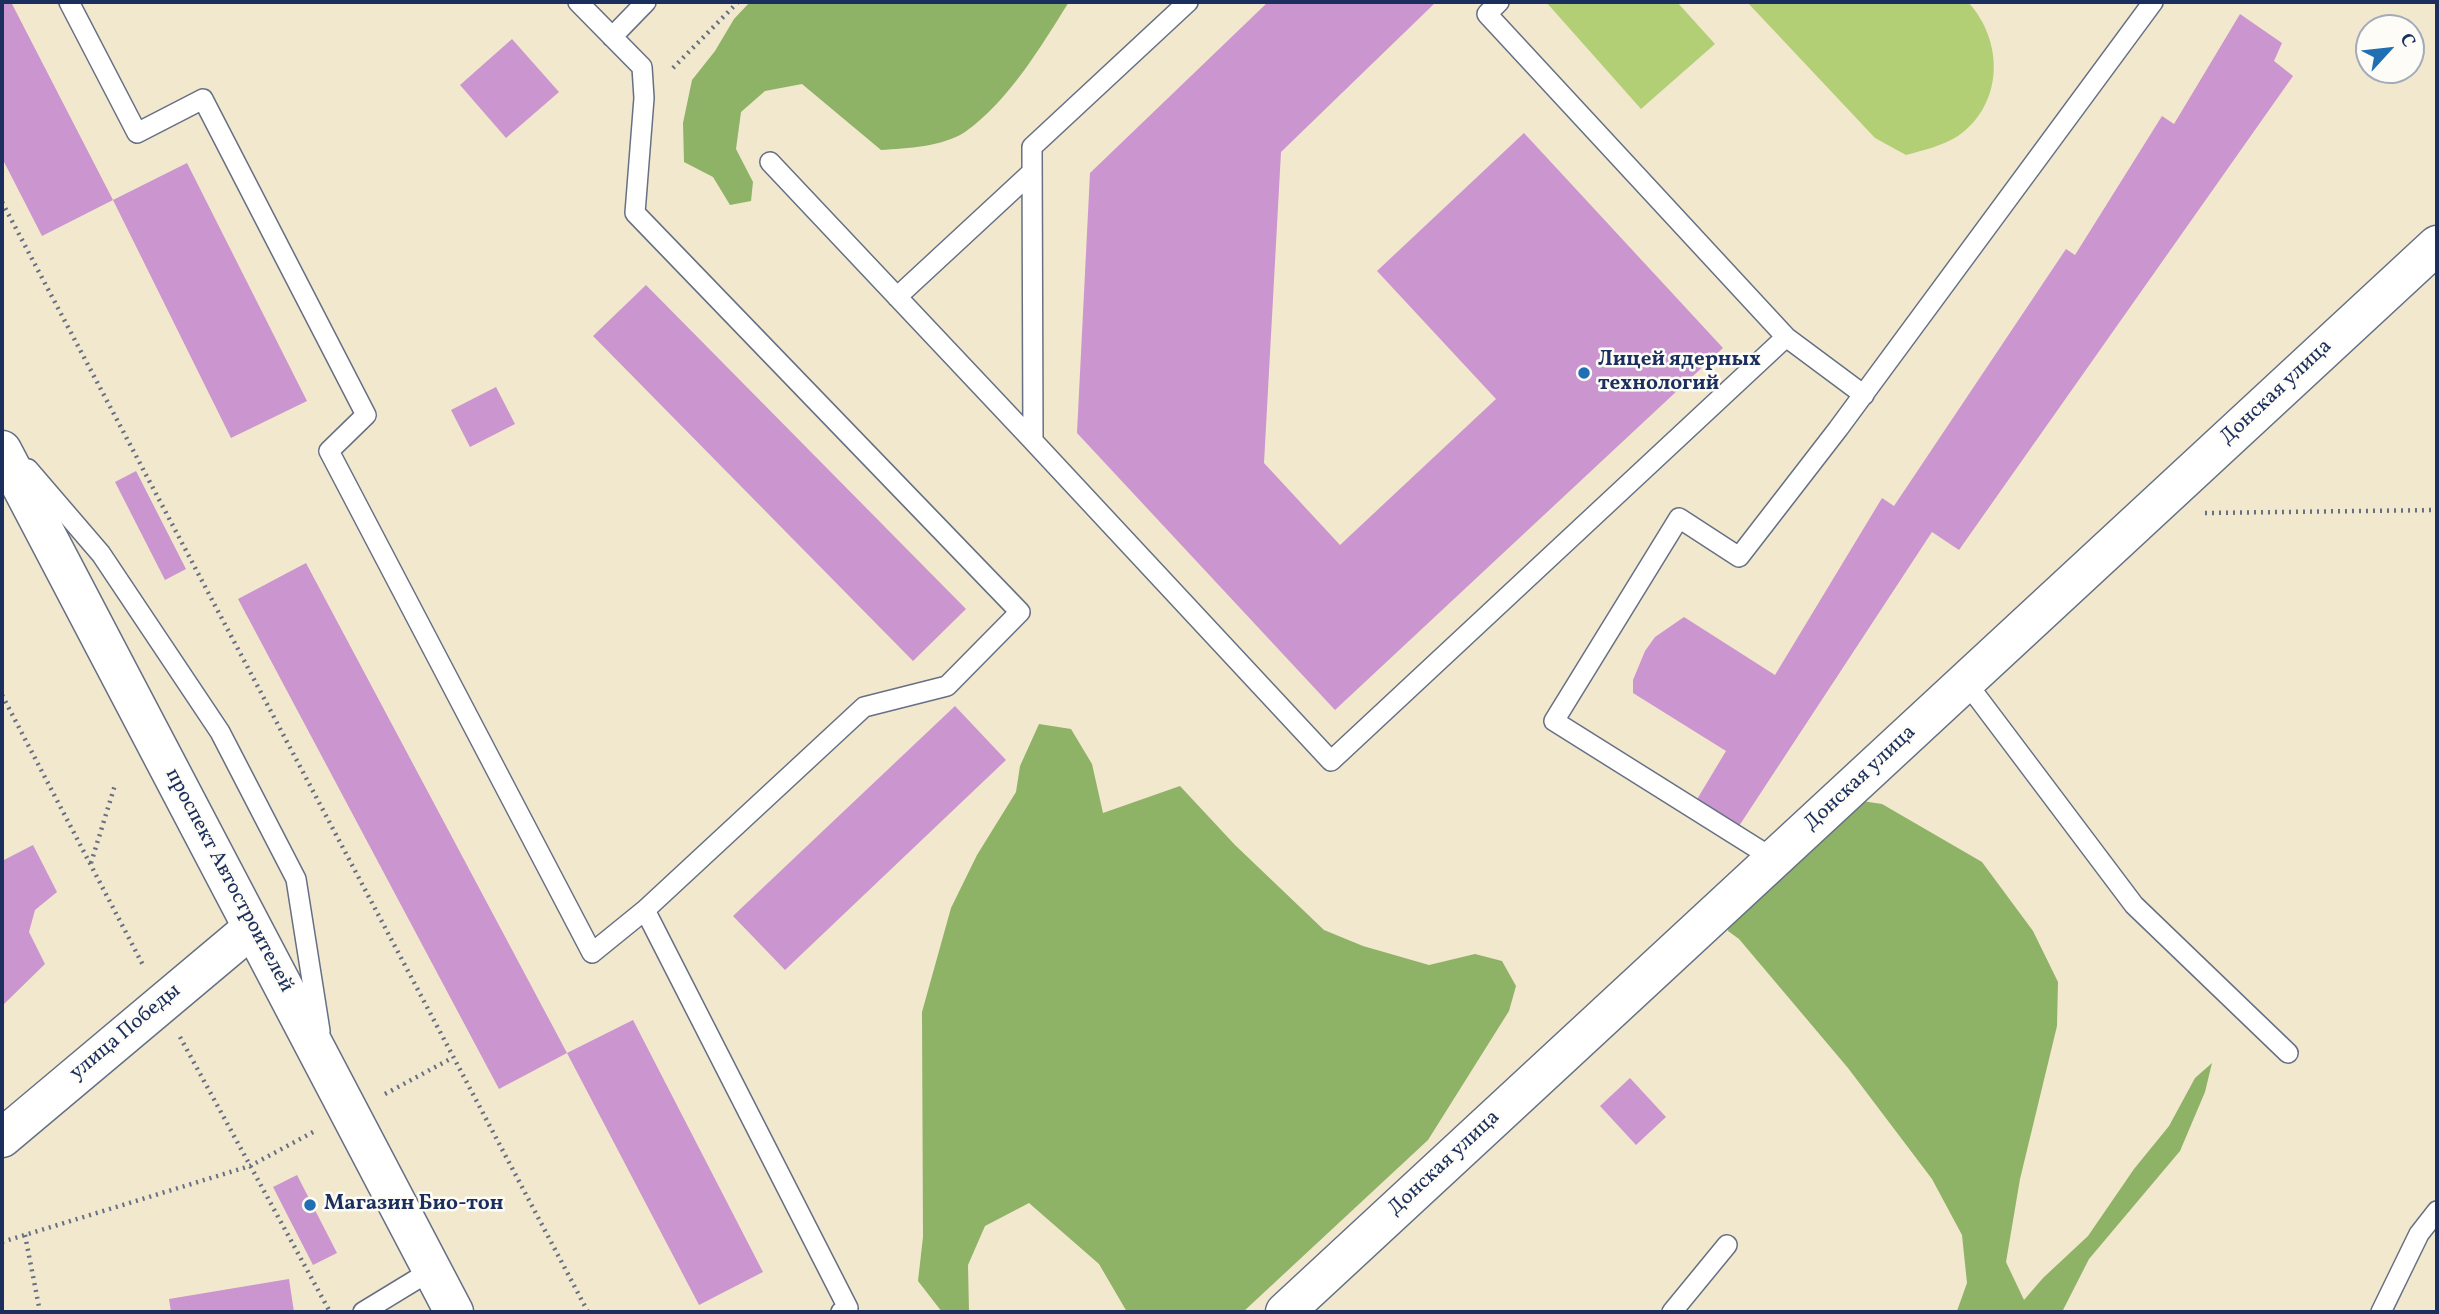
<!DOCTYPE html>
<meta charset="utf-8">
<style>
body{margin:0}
#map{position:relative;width:2439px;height:1314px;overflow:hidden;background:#f2e8ce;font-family:Vollkorn,serif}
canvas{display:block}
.frame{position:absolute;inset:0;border:4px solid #1b2f5e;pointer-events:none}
.north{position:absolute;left:2355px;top:14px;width:70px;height:70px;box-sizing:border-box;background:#fdfcf7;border:2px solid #a3aaba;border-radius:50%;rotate:63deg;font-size:19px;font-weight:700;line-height:28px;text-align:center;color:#1b2f5e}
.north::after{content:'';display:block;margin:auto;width:24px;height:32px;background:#1f6fb2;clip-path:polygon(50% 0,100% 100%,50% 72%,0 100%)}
</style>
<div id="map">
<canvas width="2439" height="1314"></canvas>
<div class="frame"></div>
<div class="north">С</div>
</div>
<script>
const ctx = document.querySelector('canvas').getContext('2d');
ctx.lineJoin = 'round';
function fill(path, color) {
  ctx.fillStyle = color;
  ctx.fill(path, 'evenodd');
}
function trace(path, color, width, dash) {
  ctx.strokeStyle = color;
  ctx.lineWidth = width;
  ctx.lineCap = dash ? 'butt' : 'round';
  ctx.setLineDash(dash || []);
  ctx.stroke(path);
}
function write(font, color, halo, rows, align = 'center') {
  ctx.font = font + ' Vollkorn,serif';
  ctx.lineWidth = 5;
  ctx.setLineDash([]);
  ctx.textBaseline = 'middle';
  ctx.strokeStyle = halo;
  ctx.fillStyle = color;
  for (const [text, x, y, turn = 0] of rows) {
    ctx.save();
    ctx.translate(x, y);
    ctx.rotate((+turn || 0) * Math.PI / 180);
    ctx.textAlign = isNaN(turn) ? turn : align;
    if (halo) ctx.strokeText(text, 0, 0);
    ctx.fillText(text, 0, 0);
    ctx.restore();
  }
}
fill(new Path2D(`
 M1546 2H1677L1715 44 1641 109Z
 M1747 2H1968C2004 41 2004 104 1958 136 1942 146 1924 150 1906 155L1875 138Z`), '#b3cf75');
fill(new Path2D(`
 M750 2H1069C1041 46 1009 101 965 132 942 147 907 148 881 150L802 84 765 91 741 112 736 149 753 182 751 201 730 205 713 177 684 162 683 123 692 80 715 51 734 19Z
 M1039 724 1071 729 1092 764 1103 813 1180 786 1235 845 1324 930 1363 946 1429 965 1475 954 1502 961 1516 986 1509 1011 1428 1140 1243 1312H1127L1099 1264 1029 1203 985 1226 968 1265 969 1312H942L918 1281 923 1237 922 1012 951 908 977 855 1016 792 1020 766Z
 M1862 801 1882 804 1982 862 2033 931 2058 982 2057 1026 2020 1179 2006 1262 2024 1300 2043 1278 2088 1236 2134 1169 2169 1126 2195 1078 2212 1063 2205 1092 2180 1151 2089 1259 2062 1312H1953L1957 1311 1967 1283 1962 1235 1932 1179 1848 1068 1739 939 1728 931 1730 911Z`), '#8eb266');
fill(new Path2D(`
 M2 2H11L113 200 187 163 307 401 231 438 113 200 42 236 2 158Z
 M1268 2H1436L1281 152 1264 463 1340 545 1496 399 1377 271 1524 133 1723 348 1335 710 1077 433 1090 173Z
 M2240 14 2282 43 2274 61 2293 76 1959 550 1932 532 1739 826 1696 801 1726 751 1633 693V680L1645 651 1655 637 1684 617 1775 675 1882 498 1894 506 2066 249 2075 255 2162 116 2174 124Z
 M512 39 559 92 506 138 460 85Z
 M646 285 966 609 913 661 593 336Z
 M496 387 515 424 470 447 451 410Z
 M136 471 186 569 165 580 115 482Z
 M306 563 567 1053 499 1089 238 599Z
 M955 706 1006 760 785 970 733 916Z
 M33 845 57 892 35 910 29 932 45 964 2 1006V861Z
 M633 1020 763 1272 699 1305 567 1053Z
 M1630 1078 1666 1117 1636 1145 1600 1106Z
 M297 1175 337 1253 313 1265 273 1187Z
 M289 1279 294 1312H171L169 1299Z`), '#cb95cf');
const lane = new Path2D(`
 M69 2 137 133 203 99 366 415 329 451 592 953 645 910
 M578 2 642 67 644 98 635 213 1020 612 947 686 864 707 645 910 848 1308 841 1312
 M1188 2 1032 147 1033 441 1331 761 1786 337
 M1499 2 1487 14 1786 337 1864 395
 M612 37 646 2
 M770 162 1033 441
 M897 297 1032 172
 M28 469 101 554 220 732 296 879 320 1031
 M1966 682 2134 905 2288 1053
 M1774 859 1554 721 1679 518 1739 557 1838 429 2153 2
 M363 1312 432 1270
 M1672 1312 1727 1245
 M2381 1312 2419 1234 2437 1211`);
const secondary = new Path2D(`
 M2 1138 252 928
 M1285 1312 2437 245`);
const highway = new Path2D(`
 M2 450 454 1312`);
trace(lane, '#667085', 22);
trace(secondary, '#667085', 41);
trace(highway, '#667085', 41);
trace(new Path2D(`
 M673 68 738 2
 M2 202 588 1312
 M2205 513 2437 510
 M2 695 144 967
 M91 863 115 785
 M180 1037 330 1312
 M385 1094 452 1058
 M25 1235 40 1312
 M2 1242 250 1166 315 1131`), '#667085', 4.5, [2, 5]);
trace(lane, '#fff', 19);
trace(secondary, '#fff', 38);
trace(highway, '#fff', 38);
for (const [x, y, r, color] of [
 [1584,373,7,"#1f6fb2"],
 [310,1205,7,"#1f6fb2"]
]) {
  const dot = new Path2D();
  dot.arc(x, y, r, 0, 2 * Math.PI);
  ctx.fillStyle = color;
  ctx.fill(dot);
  trace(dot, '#fdfcf7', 2.5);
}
write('bold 21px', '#1b2f5e', '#fdfcf7', [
 ["Лицей ядерных",1598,361],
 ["технологий",1598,385],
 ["Магазин Био-тон",324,1205]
], 'left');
write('21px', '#1b2f5e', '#fdfcf7', [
 ["Донская улица",2277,393,-43],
 ["Донская улица",1861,779,-43],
 ["проспект Автостроителей",228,881,62],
 ["улица Победы",126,1033,-40],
 ["Донская улица",1445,1164,-43]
]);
</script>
